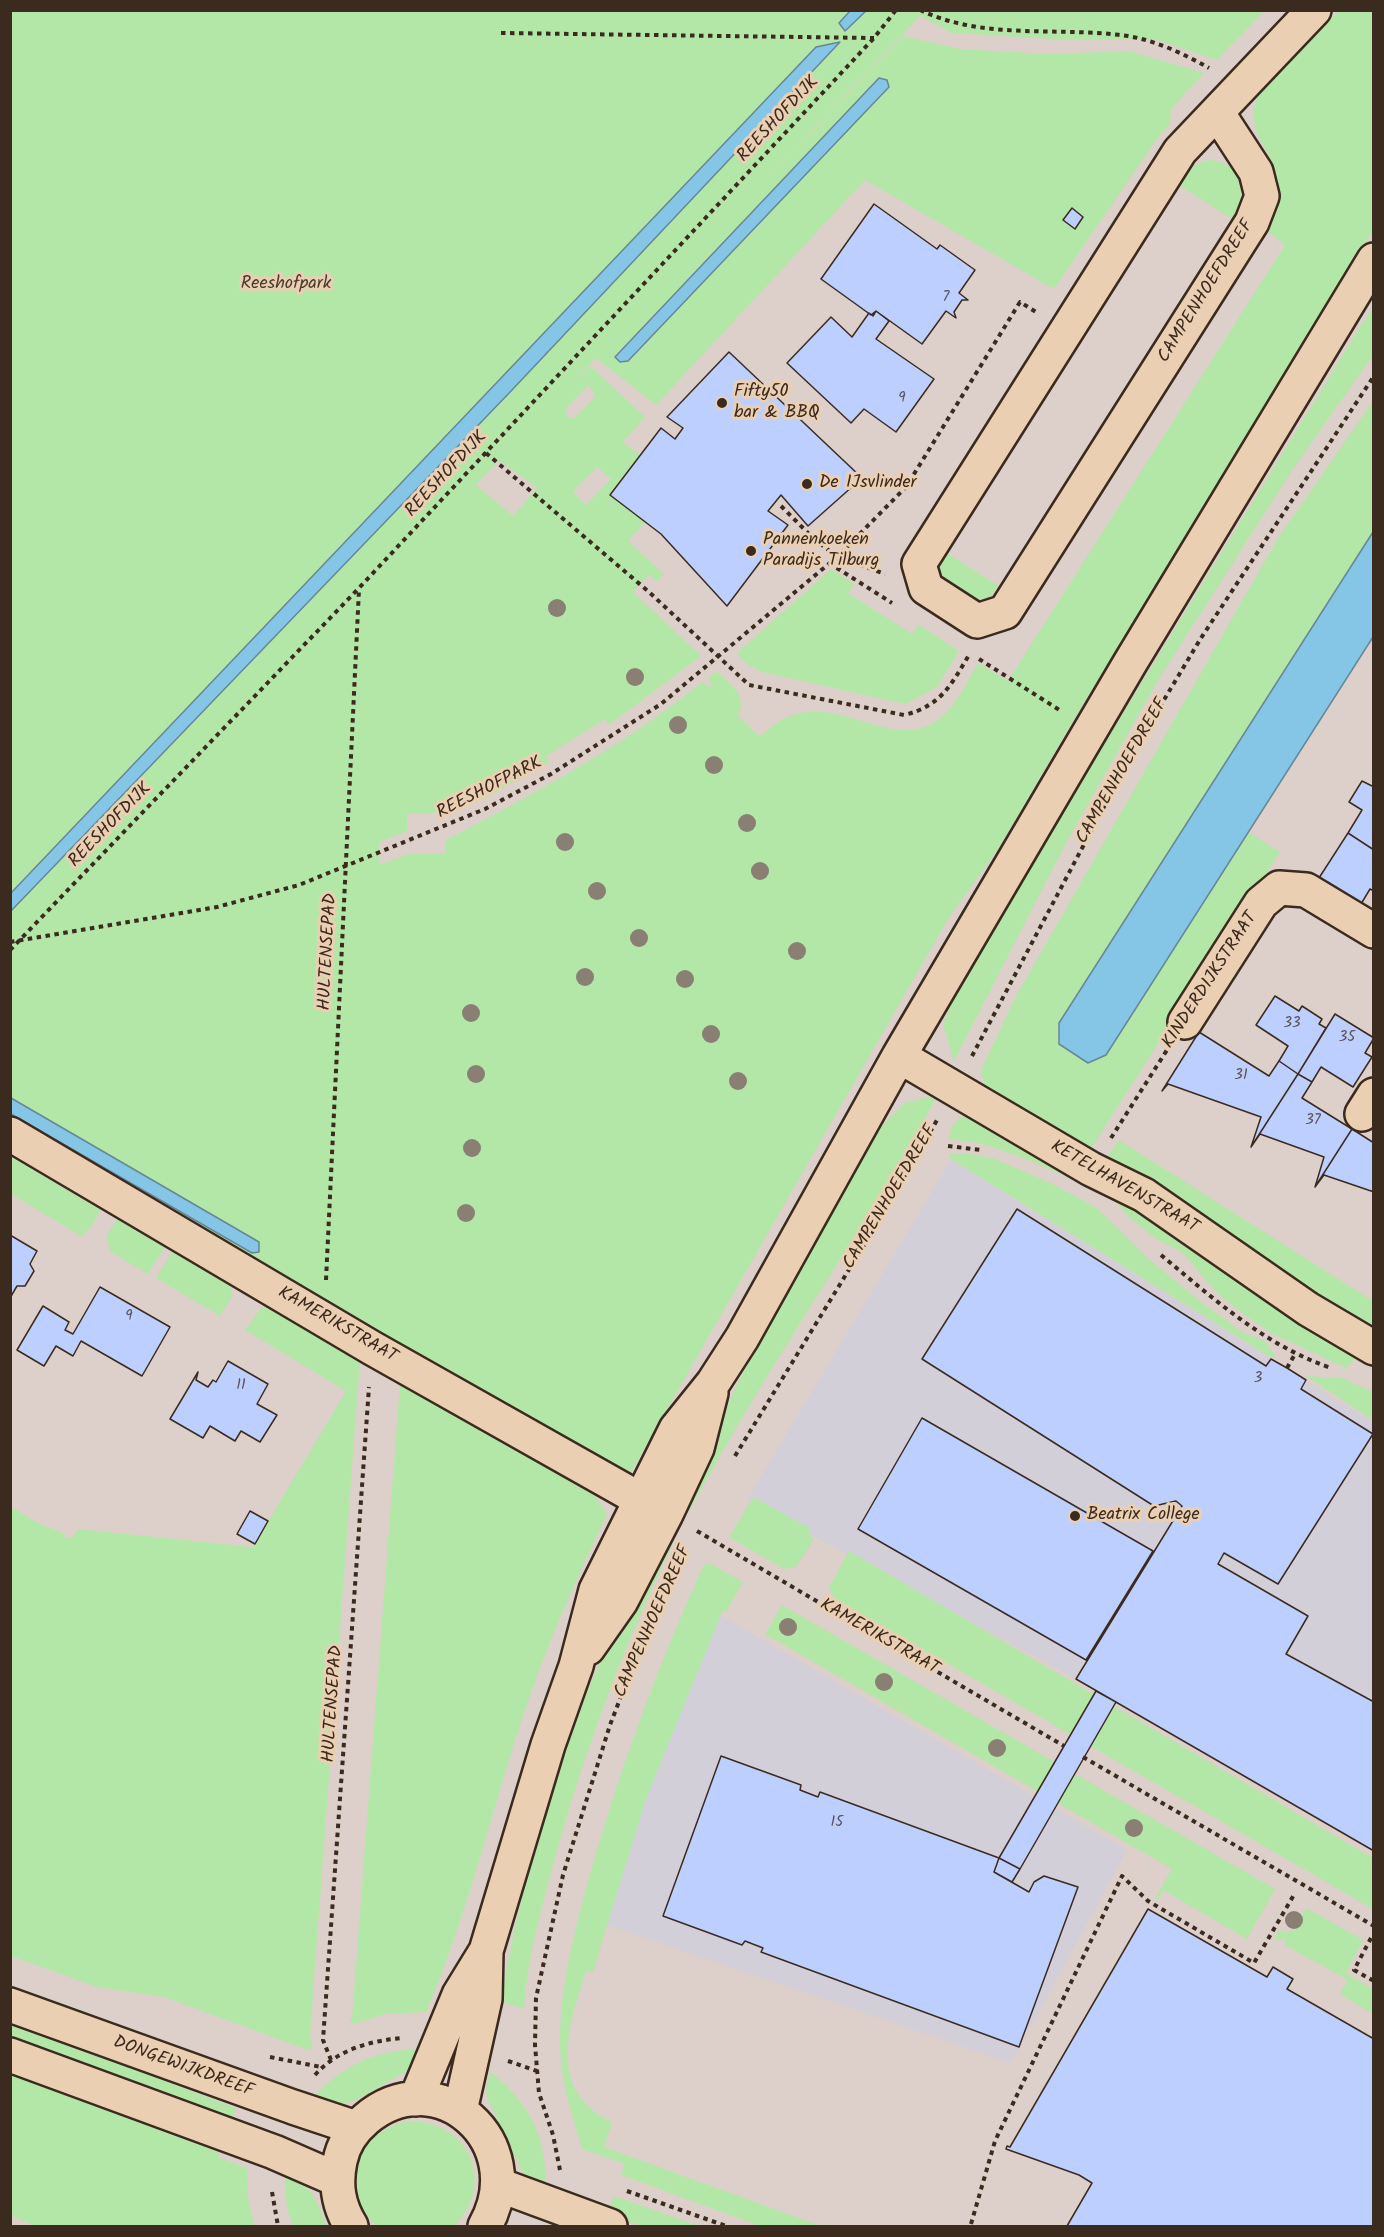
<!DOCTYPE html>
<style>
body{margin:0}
#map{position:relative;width:1384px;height:2237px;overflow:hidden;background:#ddcfc9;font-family:Kalam,sans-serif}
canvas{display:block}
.frame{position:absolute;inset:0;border:12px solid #3b2a1e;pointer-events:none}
</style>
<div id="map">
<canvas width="1384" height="2237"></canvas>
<div class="frame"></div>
</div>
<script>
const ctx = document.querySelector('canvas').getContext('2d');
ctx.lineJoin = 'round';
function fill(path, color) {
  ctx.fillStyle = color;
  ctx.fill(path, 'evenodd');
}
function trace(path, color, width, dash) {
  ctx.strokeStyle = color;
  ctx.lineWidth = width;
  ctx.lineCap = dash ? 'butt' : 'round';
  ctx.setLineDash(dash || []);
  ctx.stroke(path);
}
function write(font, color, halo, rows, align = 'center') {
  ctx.font = font + ' Kalam,sans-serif';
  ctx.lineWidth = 6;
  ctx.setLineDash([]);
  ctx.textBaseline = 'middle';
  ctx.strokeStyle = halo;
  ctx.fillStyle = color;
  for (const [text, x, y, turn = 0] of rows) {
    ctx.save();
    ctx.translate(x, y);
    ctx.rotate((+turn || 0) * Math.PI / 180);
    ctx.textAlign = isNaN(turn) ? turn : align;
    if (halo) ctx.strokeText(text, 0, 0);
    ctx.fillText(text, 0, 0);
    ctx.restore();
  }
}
fill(new Path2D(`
 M951 1160 1373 1422V1851L1076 1679 747 1500Z
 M716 1613 1127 1850 1011 2063 596 1921Z`), '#d3cfd9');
fill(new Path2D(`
 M11 11H925L738 209 903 36 960 49 1049 54 1129 51 1204 73 1171 109 1170 124 1156 140 1054 289 865 180 656 405 596 358 569 387 590 366 645 417 623 442 640 455 610 495 645 522 628 541 664 574 657 582 649 575 633 592 701 656 609 725 605 719 546 756 549 762 493 794 453 813 407 814V831L379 842V865L408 854 445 853 446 840C535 793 624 746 702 682L708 687 712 684 708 678 717 671C731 685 748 695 738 716L760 737C822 671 884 758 938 720 956 707 967 681 978 663L1008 681 1285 245 1265 229C1307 161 1236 147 1258 95L1338 11H1373V231L1077 714 999 848 949 917 631 1472 626 1469 617 1471 11 1124ZM879 79H883L889 87 628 361 620 362 615 356ZM588 385 596 395 575 418H568L565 410ZM499 460 537 488 513 516 476 485ZM597 467 611 479 586 505 573 492Z
 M926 11V10L1264 11 1217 60 1158 40 1053 39 952 33 921 16Z
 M1212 160C1249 168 1249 191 1232 219L1179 185C1189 171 1194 161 1212 160Z
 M1373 306V355L1291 472 1160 677 1066 843 954 1061 943 1025 951 1003 1109 736Z
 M1373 401V532L1059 1023V1044L1084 1059 1106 1055 1248 832 1280 852 1092 1147 986 1094 981 1070 1015 998 1277 540Z
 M945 552 999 586 988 598 974 602 943 585 939 569Z
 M831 569 854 584 848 593 912 634 919 625 959 651 937 687 905 704 762 672 747 664 737 653Z
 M938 1095C860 1236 766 1368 690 1510L681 1509 751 1354 873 1136 904 1103Z
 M968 1114 1081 1176 1079 1182 1019 1156 979 1143 949 1139C950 1126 956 1119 968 1114Z
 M1119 1140 1373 1301V1333L1110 1161 1109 1154Z
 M966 1153 993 1158 1051 1183 1097 1208 1150 1260 1201 1302 1242 1332 1264 1341 1275 1355 1272 1358 949 1158 950 1154Z
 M11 1157 101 1210 91 1227 81 1236 11 1194Z
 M1099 1183 1358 1356 1346 1368 1271 1333 1245 1315 1218 1294 1182 1252 1156 1239 1129 1217Z
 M117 1219 165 1247 148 1274 111 1252 106 1237Z
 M173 1251 230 1284 232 1296 220 1316 156 1278Z
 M268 1306 360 1360 315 1966 310 2038H312V2047L308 2050 164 1997 97 1987 11 1956 10 1506 36 1522 65 1534 64 1537H73L78 1529 253 1547 346 1391 245 1330 261 1308Z
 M1306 1376 1343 1378 1373 1392V1420Z
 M400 1383 595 1496 607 1514C580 1572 553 1630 532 1690 494 1797 471 1908 426 2012L384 2014 354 2024 349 2021 352 2019Z
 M753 1497 811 1529 808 1535 814 1539 796 1567 784 1569 729 1537Z
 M665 1539 673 1543 670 1550C622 1650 583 1755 554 1862 541 1910 527 1959 524 2009L501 2001C521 1881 556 1759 606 1648 623 1610 646 1575 665 1539Z
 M849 1551 1373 1858V1909L834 1598 829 1587Z
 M709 1563 743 1582 726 1612 723 1610 646 1799 593 1972 586 1971C569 2025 545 2090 612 2122L604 2147 821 2226H760L621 2175 625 2164 582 2149C574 2120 563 2090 561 2060 556 2002 572 1941 587 1885 618 1774 656 1669 704 1565Z
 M782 1605 1275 1889 1247 1939 1163 1890 1158 1900 1155 1898 1172 1869 765 1634Z
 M1306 1908 1363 1940 1346 1973 1373 1989V2014L1340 1994 1348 1980 1285 1945 1286 1939 1274 1940 1279 1930 1285 1932 1293 1930Z
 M10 1985 92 2014 91 2017 11 1995Z
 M10 2022 236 2108 233 2119 11 2041Z
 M420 2049 417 2062 407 2071 356 2100 338 2105 310 2102C339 2066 375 2050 420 2049Z
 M10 2068 222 2146 218 2157 247 2168 248 2198 254 2226H34L11 2215Z
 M490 2072C529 2101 549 2141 545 2189L528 2180 521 2169 488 2100 486 2090Z
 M408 2121C468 2120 498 2183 454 2226H376C338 2187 355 2132 408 2121Z
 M284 2171C310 2182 317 2201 327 2226H293L287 2209Z
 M614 2196 699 2226H642L607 2214Z`), '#b3e7a8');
const water = new Path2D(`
 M850 11H866L845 31 839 23Z
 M840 42 512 390 11 911V893L816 47Z
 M879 78 887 80 889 87 628 361 620 362 615 357Z
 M1373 532V637L1106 1055 1088 1063 1059 1044V1023Z
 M11 1098 259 1242V1252L252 1253 11 1114Z`);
fill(water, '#85c5e6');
trace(water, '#678796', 1.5);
const building = new Path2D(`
 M874 204 937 249 940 245 975 270 959 293 968 300H962L954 312 956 318 946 311 922 344 876 311 871 315 821 279Z
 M1072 208 1083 217 1075 229 1063 220Z
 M876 311 889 321 876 339 934 379 896 432 864 409 851 423 787 363 831 317 852 337 869 313 873 316Z
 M729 352 862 478 808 526 781 495 768 511 788 525 727 606 661 534 610 495 661 428 675 439 683 428 667 417Z
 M1362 781 1374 787V850L1348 833 1362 810 1349 802Z
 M1348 833 1374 850V891L1370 889 1361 904 1319 878Z
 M1275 996 1299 1011 1302 1006 1322 1019 1319 1024 1326 1028 1298 1074 1279 1061 1288 1046 1256 1025Z
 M1335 1014 1374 1038 1365 1053 1372 1057 1353 1087 1321 1067 1312 1082 1298 1074Z
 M1199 1032 1269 1076 1279 1061 1298 1074 1251 1147 1261 1117 1168 1084 1162 1091Z
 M1298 1074 1312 1082 1302 1098 1352 1129 1315 1187 1324 1157 1260 1134 1251 1147Z
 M1352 1129 1374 1143V1192L1324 1175 1315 1187Z
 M1017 1209 1266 1366 1271 1359 1287 1368 1306 1380 1301 1389 1373 1434 1278 1584 1224 1553 1218 1564 1308 1616 1286 1654 1374 1702V1851L1076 1679 1182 1506 1176 1501 1154 1506 922 1359Z
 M10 1235 37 1251 30 1264 34 1271 25 1286H17L10 1298Z
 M100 1287 170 1327 142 1376 81 1341 73 1356 56 1346 44 1366 17 1350 43 1306 69 1322 65 1330 73 1334Z
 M228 1361 268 1384 257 1404 277 1415 260 1442 241 1431 235 1441 210 1426 203 1438 170 1419 198 1372 196 1380 208 1387 213 1380 216 1382Z
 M922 1418 1153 1551 1086 1660 858 1529Z
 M250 1511 268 1521 255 1544 237 1534Z
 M1096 1691 1116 1702 1020 1869 999 1858Z
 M721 1756 801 1785 800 1790 818 1797 820 1792 999 1858 994 1872 1029 1892 1034 1882 1044 1876 1078 1887 1019 2047 761 1952 763 1948 745 1941 742 1945 663 1916Z
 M999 1858 1020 1869 1012 1882 994 1872Z
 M1148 1909 1267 1977 1273 1967 1293 1979 1287 1989 1374 2039V2226H1067L1092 2183 1079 2175 1006 2149 1007 2146 1010 2147Z`);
fill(building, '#bdcfff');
trace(building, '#3b2a1e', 1.5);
const minor = new Path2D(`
 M1217 112 1256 172 1262 196 1252 222 1005 612 977 621 926 588 919 564 1180 151 1314 10
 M1185 1022 1261 903 1279 888 1306 890 1374 931
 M899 1056 1091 1169 1144 1195 1308 1309 1374 1348
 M1362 1114 1374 1095
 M10 1134 372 1348 666 1514
 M588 1648 621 1601 666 1514 697 1448 711 1393
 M10 2005 293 2107 356 2128
 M10 2055 274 2152 336 2179
 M416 2099 459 1995 486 1951 548 1745 576 1666 596 1590 676 1429 713 1383 742 1338 899 1056 1130 663 1374 260
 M460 2111 485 1999 486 1952
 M499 2185 610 2226
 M351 2226C338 2205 335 2185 340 2161 343 2145 353 2130 366 2119 437 2059 532 2142 485 2226`);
trace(minor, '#3b2a1e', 38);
trace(new Path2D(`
 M920 10C985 41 1058 26 1128 36 1157 41 1184 54 1209 68
 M501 33 874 38
 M486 453 649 592 749 685 904 715C941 706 951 685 969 655
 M781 506 812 537 837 557 906 487 1020 302 1036 312
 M829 563 892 603
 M979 659 1061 711
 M10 942 217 907 299 885 485 809 551 774 661 704 837 557 885 574
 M10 950 359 588 874 38 896 10
 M972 1056 1134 750 1201 638 1374 376
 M1111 1138 1167 1050
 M948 1146 981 1150
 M1161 1255C1214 1299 1264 1345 1331 1368
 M326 1280 359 589
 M1287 1368 1295 1354
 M735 1456 872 1232 937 1120
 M697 1531 1064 1746
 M1083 1757 1374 1926
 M1371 1938 1354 1970 1374 1981
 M270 2057 321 2067
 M331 2060 323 2040 369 1387
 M508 2061 537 2071
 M315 2075C337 2050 369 2041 402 2038
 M560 2170 553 2135 539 2093 535 2045 536 1998 563 1875 610 1725 645 1634
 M627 2191 726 2226
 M272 2192 278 2226
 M971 2224 995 2141 1122 1876 1148 1901 1254 1963 1295 1893`), '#3b2a1e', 4, [4.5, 4.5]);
trace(minor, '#ebcfb2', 33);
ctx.fillStyle = '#8a7f73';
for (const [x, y] of [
 [557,608],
 [635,677],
 [678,725],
 [714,765],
 [747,823],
 [565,842],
 [760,871],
 [597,891],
 [639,938],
 [797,951],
 [585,977],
 [685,979],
 [471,1013],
 [711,1034],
 [476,1074],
 [738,1081],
 [472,1148],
 [466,1213],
 [788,1627],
 [884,1682],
 [997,1748],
 [1134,1828],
 [1294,1920]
]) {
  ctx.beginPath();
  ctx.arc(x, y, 9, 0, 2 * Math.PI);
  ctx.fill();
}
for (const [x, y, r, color] of [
 [722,403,6,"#3b2a1e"],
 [807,484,6,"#3b2a1e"],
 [751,551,6,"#3b2a1e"],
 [1075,1516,6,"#3b2a1e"]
]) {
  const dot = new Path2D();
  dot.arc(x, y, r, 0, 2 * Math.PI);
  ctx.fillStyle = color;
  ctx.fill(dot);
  trace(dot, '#ebcfb2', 2);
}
write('15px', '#5c5356', null, [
 ["7",946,298],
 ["9",902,399],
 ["33",1292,1024],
 ["35",1347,1038],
 ["31",1241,1076],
 ["37",1313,1121],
 ["9",129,1317],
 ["3",1258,1379],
 ["11",241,1386],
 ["15",837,1823]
]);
write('18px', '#3b2a1e', '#ebcfb2', [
 ["REESHOFDIJK",779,120,-47],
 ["CAMPENHOEFDREEF",1207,292,-58],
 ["REESHOFDIJK",447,475,-47],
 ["CAMPENHOEFDREEF",1123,772,-60],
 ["REESHOFPARK",490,789,-27],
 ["REESHOFDIJK",111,826,-46],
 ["HULTENSEPAD",329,952,-87],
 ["KINDERDIJKSTRAAT",1211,981,-57],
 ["KETELHAVENSTRAAT",1124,1188,30],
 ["CAMPENHOEFDREEF",891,1198,-59],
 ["KAMERIKSTRAAT",337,1326,30],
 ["CAMPENHOEFDREEF",654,1622,-66],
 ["KAMERIKSTRAAT",879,1638,30],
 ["HULTENSEPAD",334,1704,-86],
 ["DONGEWIJKDREEF",183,2068,20]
]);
write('18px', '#473d2c', '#ebcfb2', [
 ["Reeshofpark",286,285]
]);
write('18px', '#3b2a1e', '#ebcfb2', [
 ["Fifty50",734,393],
 ["bar & BBQ",734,414],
 ["De IJsvlinder",819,484],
 ["Pannenkoeken",763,541],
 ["Paradijs Tilburg",763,562],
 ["Beatrix College",1087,1516]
], 'left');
</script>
